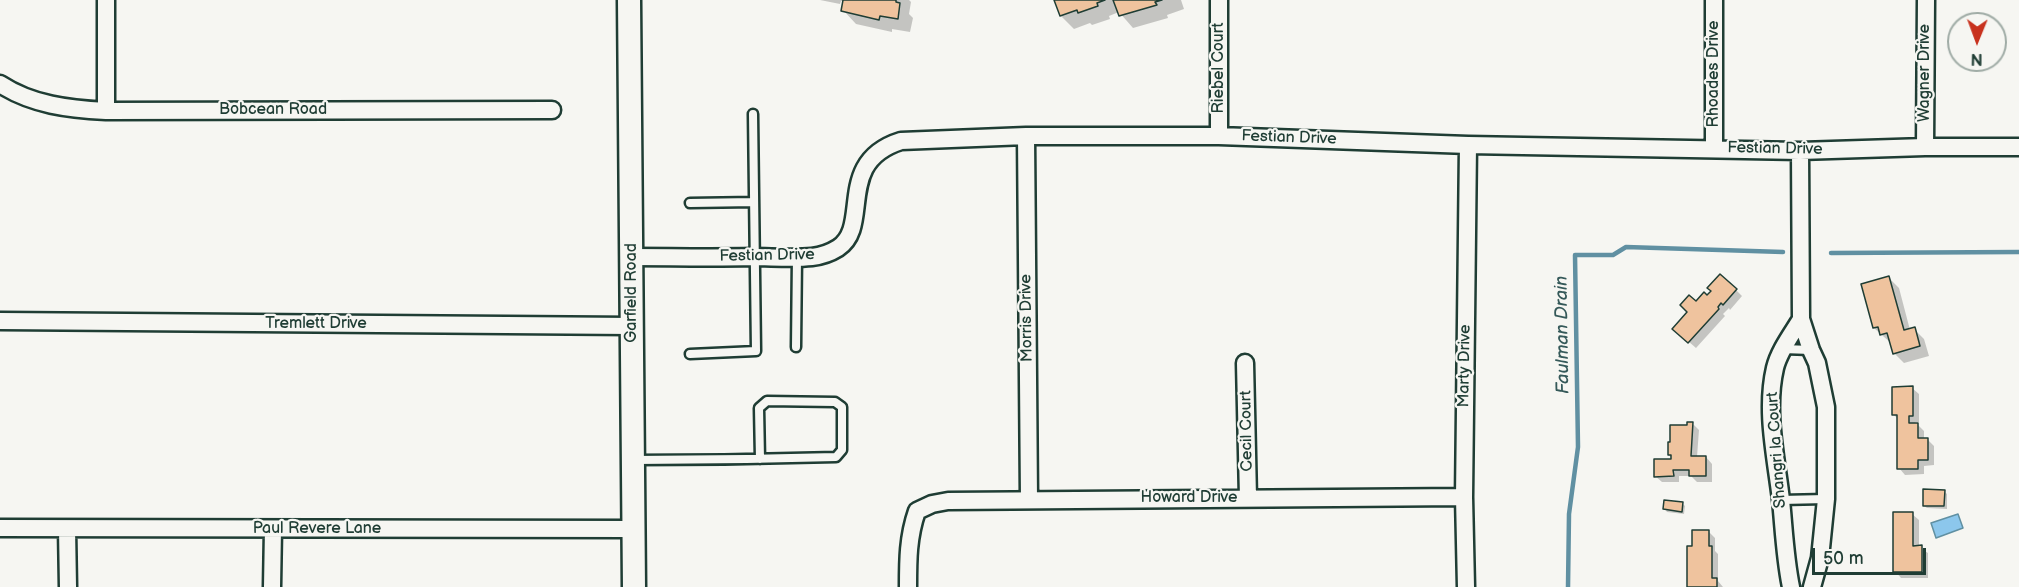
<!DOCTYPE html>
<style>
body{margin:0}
#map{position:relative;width:2019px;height:587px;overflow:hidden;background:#f6f6f2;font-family:"Balsamiq Sans",sans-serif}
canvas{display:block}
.north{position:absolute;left:1947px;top:12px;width:60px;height:60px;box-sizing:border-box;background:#f6f6f2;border:2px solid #a0aca6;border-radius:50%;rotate:181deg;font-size:16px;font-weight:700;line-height:24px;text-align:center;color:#1f3d34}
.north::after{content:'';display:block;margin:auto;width:21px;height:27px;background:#c8321e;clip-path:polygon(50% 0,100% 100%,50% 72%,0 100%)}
.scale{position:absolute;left:1812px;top:548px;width:114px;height:27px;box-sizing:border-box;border:3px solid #1f3d34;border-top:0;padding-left:8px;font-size:18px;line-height:21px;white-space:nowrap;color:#1f3d34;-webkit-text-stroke:4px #f6f6f2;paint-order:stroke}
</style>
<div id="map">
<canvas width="2019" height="587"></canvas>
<div class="north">N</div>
<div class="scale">50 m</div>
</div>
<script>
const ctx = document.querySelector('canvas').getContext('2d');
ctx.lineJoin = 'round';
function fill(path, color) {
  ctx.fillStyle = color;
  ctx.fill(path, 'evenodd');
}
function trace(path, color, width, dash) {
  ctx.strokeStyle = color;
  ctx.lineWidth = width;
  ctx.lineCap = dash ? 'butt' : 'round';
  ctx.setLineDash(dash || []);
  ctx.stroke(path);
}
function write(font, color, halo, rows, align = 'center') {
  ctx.font = font + ' "Balsamiq Sans",sans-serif';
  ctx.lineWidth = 4.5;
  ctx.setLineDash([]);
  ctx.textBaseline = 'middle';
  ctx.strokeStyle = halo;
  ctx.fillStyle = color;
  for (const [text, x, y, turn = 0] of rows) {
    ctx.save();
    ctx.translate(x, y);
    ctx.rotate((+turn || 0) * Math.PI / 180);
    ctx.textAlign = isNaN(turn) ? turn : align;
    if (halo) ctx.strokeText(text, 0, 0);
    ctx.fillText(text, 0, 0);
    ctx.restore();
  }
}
const water = new Path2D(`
 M1958 514 1963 528 1936 538 1931 523Z`);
fill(water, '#8cc7ec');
trace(water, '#6090a2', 1.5);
fill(new Path2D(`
 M820 0H909L911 2 909 14 913 18 910 32 892 29V32L856 24 843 10 844 1H841L840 4Z
 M1056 0H1181L1184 9 1167 15 1168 18 1133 28 1119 12 1109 16 1110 19 1092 25 1090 23 1074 29 1061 16Z
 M1889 278 1899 288 1910 330 1914 329 1924 339 1929 356 1904 363 1894 353 1892 344 1874 328Z
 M1736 290 1742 296 1730 310 1729 308 1723 314 1725 316 1696 348 1681 335 1696 303 1708 297Z
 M1912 388 1919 394V422H1915L1924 431V440L1927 439 1934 446V465L1924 466V474L1905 475 1899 468V420L1894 415Z
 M1692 423 1699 430 1697 457H1706L1712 464V482H1697L1691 476H1679V482H1662L1655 476 1673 461 1669 455Z
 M1944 491 1947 494V509L1927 508 1924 506Z
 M1682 503 1685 506 1684 514 1667 512 1665 509Z
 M1912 514 1919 520V547L1928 553V578H1901L1895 571Z
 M1708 531 1715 538V551L1718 554V581L1723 587H1688L1693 548Z`), '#0003');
trace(new Path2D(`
 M1831 253 2019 252
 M1568 587 1569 514 1578 447 1575 255H1613L1626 247 1783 252`), '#6090a2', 4.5);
const building = new Path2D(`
 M843 0H896V2L900 3 898 19 880 16 879 20 841 11Z
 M1054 0H1105L1097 3 1098 6 1078 13 1077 10 1060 16Z
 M1113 0H1162L1155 2 1157 5 1119 16Z
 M1720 274 1737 289 1723 305 1721 303 1718 307 1719 309 1688 343 1672 329 1687 312 1680 305 1689 295 1696 301 1704 292 1707 295 1711 291 1707 288Z
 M1889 276 1904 330 1915 327 1920 346 1893 354 1887 333 1880 335 1878 327 1873 328 1861 284Z
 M1913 386V416H1909V423H1918V438H1928V460H1918V469H1897V415H1892V387Z
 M1687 422H1693L1691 456H1706V476H1689V470H1673L1674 476 1654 477V459H1671V455H1668V442H1670V425H1687Z
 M1923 489 1945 490 1944 506H1923Z
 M1664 500 1683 502 1682 512 1663 509Z
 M1893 512H1913V546L1922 545V572H1893Z
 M1692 530H1709V546H1712V578H1717V587H1687V546H1692Z`);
fill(building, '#efc39e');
trace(building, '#1f3d34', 1.5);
const lane = new Path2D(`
 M690 203 754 202
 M796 347 797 257
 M1783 349 1811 350
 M690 354 756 351 753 114
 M634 460C701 460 769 459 836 457L842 450V407L835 402 767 401 759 408 760 459
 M1781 500 1826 499`);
const street = new Path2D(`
 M1219 0V136
 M0 84C32 105 69 109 106 111L552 110
 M106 111V0
 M1026 136 1029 499
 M1925 147 1926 0
 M1714 148V0
 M1800 151 1801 319 1811 350 1817 363 1826 407V499L1820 558 1812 587
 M631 257C671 257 711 258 752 257 771 257 792 259 812 257 821 256 830 253 838 248 872 226 834 162 901 141L1026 136H1219L1468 145 1800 151 1925 147H2019
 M0 321 632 326
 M1245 363 1248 498
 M0 528 634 529
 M67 529 68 587
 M272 587 273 529
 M908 587C908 560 908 537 917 511L932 504 948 501 1464 497
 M1466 587 1464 497 1468 145
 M1791 587C1785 558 1784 530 1781 500 1776 457 1765 411 1775 368 1779 351 1792 334 1801 319`);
const secondary = new Path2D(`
 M629 0 634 587`);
trace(lane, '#1f3d34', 13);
trace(street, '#1f3d34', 21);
trace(secondary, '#1f3d34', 27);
trace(lane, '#f6f6f2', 8);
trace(street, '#f6f6f2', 16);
trace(secondary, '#f6f6f2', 22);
write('16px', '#1f3d34', '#f6f6f2', [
 ["Riebel Court",1219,68,-90],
 ["Wagner Drive",1925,73,-90],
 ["Rhoades Drive",1714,74,-90],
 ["Bobcean Road",273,110],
 ["Festian Drive",1289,138,2],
 ["Festian Drive",1775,149,1],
 ["Festian Drive",767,256,-1],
 ["Garfield Road",632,293,-90],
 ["Morris Drive",1027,318,-91],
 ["Tremlett Drive",316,324],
 ["Marty Drive",1465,366,-89],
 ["Cecil Court",1247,431,-91],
 ["Shangri la Court",1777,450,-94],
 ["Howard Drive",1189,498],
 ["Paul Revere Lane",317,529]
]);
write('italic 18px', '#355959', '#f6f6f2', [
 ["Faulman Drain",1563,335,-91]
]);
</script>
